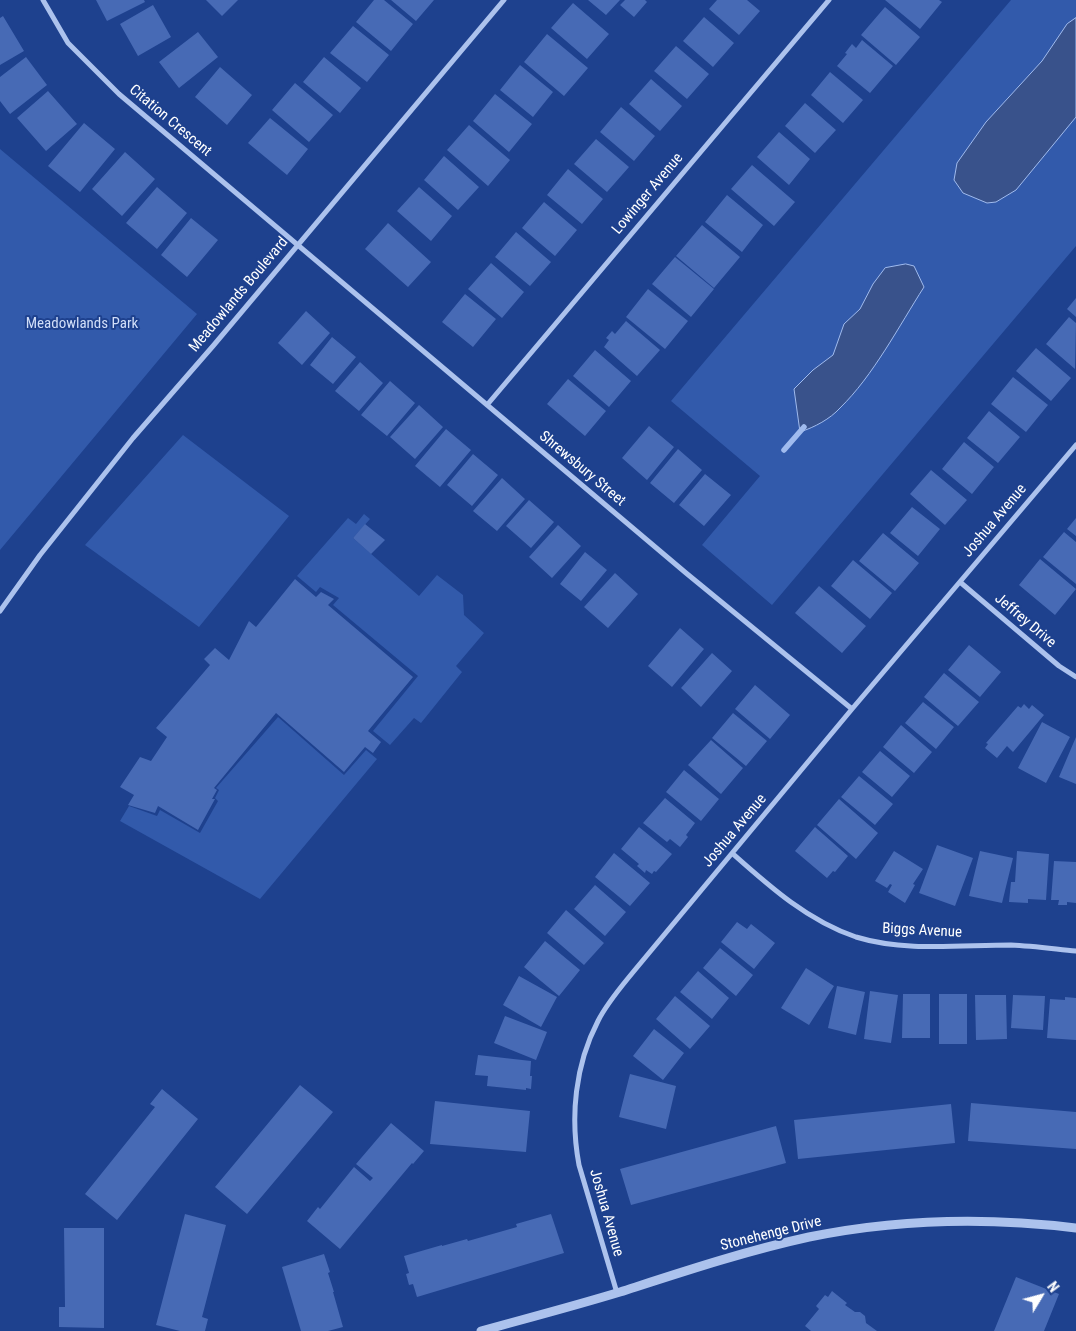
<!DOCTYPE html>
<style>
body{margin:0}
#map{position:relative;width:1076px;height:1331px;overflow:hidden;background:#1e418e;font-family:"Roboto Condensed",sans-serif}
canvas{display:block}
.north{position:absolute;left:1016px;top:1271px;width:50px;height:50px;-webkit-text-stroke:4px #1e418e;paint-order:stroke;rotate:53deg;font-size:14px;font-weight:700;line-height:20px;text-align:center;color:#fff}
.north::after{content:'';display:block;margin:auto;width:18px;height:22px;background:#fff;clip-path:polygon(50% 0,100% 100%,50% 72%,0 100%)}
</style>
<div id="map">
<canvas width="1076" height="1331"></canvas>
<div class="north">N</div>
</div>
<script>
const ctx = document.querySelector('canvas').getContext('2d');
ctx.lineJoin = 'round';
function fill(path, color) {
  ctx.fillStyle = color;
  ctx.fill(path, 'evenodd');
}
function trace(path, color, width, dash) {
  ctx.strokeStyle = color;
  ctx.lineWidth = width;
  ctx.lineCap = dash ? 'butt' : 'round';
  ctx.setLineDash(dash || []);
  ctx.stroke(path);
}
function write(font, color, halo, rows, align = 'center') {
  ctx.font = font + ' "Roboto Condensed",sans-serif';
  ctx.lineWidth = 4;
  ctx.setLineDash([]);
  ctx.textBaseline = 'middle';
  ctx.strokeStyle = halo;
  ctx.fillStyle = color;
  for (const [text, x, y, turn = 0] of rows) {
    ctx.save();
    ctx.translate(x, y);
    ctx.rotate((+turn || 0) * Math.PI / 180);
    ctx.textAlign = isNaN(turn) ? turn : align;
    if (halo) ctx.strokeText(text, 0, 0);
    ctx.fillText(text, 0, 0);
    ctx.restore();
  }
}
fill(new Path2D(`
 M1011 0H1076V246L772 605 702 545 760 476 671 401Z
 M0 149 197 314 0 550Z
 M183 435 289 516 199 627 85 545Z
 M364 514 370 519 353 538 419 596 437 575 463 595 464 615 484 633 456 666 462 672 421 723 414 718 390 745 373 731 418 676 333 605 339 598 320 587 316 592 297 576 348 518 356 524Z
 M278 717 344 775 366 750 377 759 260 899 120 821 129 806 157 816 160 810 200 833 218 801 215 798 219 790 216 788Z`), '#325aab');
const water = new Path2D(`
 M1076 18V117L1016 190 996 202 987 203 963 193 954 180 957 163 986 122 1042 61 1067 24Z
 M906 264 914 266 924 287C899 326 873 376 840 408 830 419 815 427 800 432L794 389 813 370 833 355 844 324 860 309 873 284 885 268Z`);
fill(water, '#39528b');
trace(water, '#a0bbee', 1);
trace(new Path2D(`
 M784 450 804 427`), '#a0bbee', 5.5);
fill(new Path2D(`
 M96 0H144L145 2 107 21Z
 M206 0H238L222 16Z
 M374 0H384L413 24 391 51 356 22Z
 M391 0H434L416 21Z
 M588 0H620L606 15Z
 M625 0H645L647 2 634 17 620 5Z
 M717 0H747L760 11 739 35 709 9Z
 M885 0H939L942 2 920 29Z
 M573 3 609 34 587 59 551 28Z
 M153 5 171 37 138 56 120 24Z
 M885 7 920 37 896 65 861 35Z
 M3 16 24 51 0 65V18Z
 M704 17 734 43 713 67 683 41Z
 M353 26 389 55 367 82 330 53Z
 M198 32 218 57 179 88 159 62Z
 M547 34 588 68 564 96 524 62Z
 M862 40 893 66 870 93 837 66 847 54 845 53 852 44 856 48Z
 M676 46 709 74 687 99 654 71Z
 M26 57 47 85 10 114 0 101V77Z
 M324 57 361 88 340 113 303 82Z
 M520 65 553 92 533 117 500 90Z
 M220 67 252 95 227 125 195 97Z
 M830 72 863 100 843 123 811 95Z
 M651 79 682 106 660 131 629 104Z
 M295 83 333 115 309 142 272 110Z
 M48 91 77 124 46 151 17 118Z
 M495 94 532 124 509 152 473 121Z
 M805 103 836 130 815 153 785 126Z
 M621 107 655 136 634 161 600 132Z
 M270 118 308 149 287 175 248 143Z
 M84 123 115 149 80 192 48 166Z
 M469 125 510 160 488 186 447 150Z
 M779 132 810 159 789 185 757 157Z
 M596 139 629 167 607 192 574 164Z
 M125 152 155 179 122 216 92 189Z
 M444 156 479 187 458 210 424 180Z
 M752 165 795 202 774 226 731 189Z
 M568 169 603 199 582 224 547 195Z
 M157 187 187 213 157 249 126 223Z
 M419 187 452 216 431 241 397 211Z
 M727 195 763 225 742 252 705 222Z
 M544 202 577 230 555 256 522 228Z
 M191 218 218 240 187 277 161 255Z
 M388 223 431 262 408 287 365 249Z
 M702 225 740 257 714 288 676 256Z
 M516 232 551 262 530 286 495 257Z
 M675 257 714 289 691 317 652 284Z
 M491 263 524 292 502 318 468 289Z
 M648 289 688 321 665 349 626 317Z
 M465 294 496 319 473 347 442 322Z
 M1076 298V317L1067 309Z
 M306 311 330 333 302 365 278 343Z
 M1069 317 1076 323 1075 369 1046 344Z
 M626 321 660 350 637 376 604 347 609 340 606 338 612 331 615 334Z
 M332 337 356 357 333 384 310 365Z
 M1036 348 1071 378 1051 401 1016 371Z
 M595 350 631 381 609 407 573 376Z
 M360 362 383 383 359 411 335 391Z
 M1013 377 1048 405 1026 432 991 404Z
 M568 379 606 411 585 436 547 404Z
 M390 381 415 403 387 436 361 415Z
 M419 405 443 427 415 459 390 437Z
 M989 411 1020 437 998 463 967 438Z
 M649 426 674 447 647 480 622 458Z
 M446 429 471 450 440 487 415 466Z
 M964 442 994 467 972 494 942 469Z
 M678 449 702 470 674 503 650 483Z
 M473 454 498 475 472 506 447 485Z
 M931 470 967 500 945 525 910 494Z
 M705 474 731 495 704 526 679 505Z
 M502 478 525 499 497 531 473 511Z
 M529 500 554 522 531 548 506 526Z
 M912 507 940 529 918 556 890 533Z
 M1076 518V536L1067 529Z
 M365 524 385 540 371 554 353 538Z
 M558 525 581 546 552 578 529 557Z
 M1064 532 1076 542V584L1043 557Z
 M883 533 919 563 895 591 859 561Z
 M585 552 607 570 581 601 560 584Z
 M1040 559 1076 589 1055 615 1019 585Z
 M853 560 892 593 870 619 831 586Z
 M615 573 638 594 608 628 584 607Z
 M295 579 316 597 321 592 334 599 328 605 413 677 368 731 381 742 373 753 365 747 344 772 276 713 214 788 217 790 212 799H215L198 830 158 806 155 813 128 805 134 795 120 787 140 757 151 761 167 737 156 728 210 665 204 659 215 648 229 660 249 621 256 627Z
 M819 586 866 626 842 653 795 613Z
 M680 628 704 649 672 687 648 666Z
 M969 645 1001 672 980 697 948 670Z
 M712 653 732 671 701 707 681 688Z
 M944 673 979 702 958 726 924 697Z
 M755 685 790 715 770 739 735 709Z
 M923 702 954 727 936 749 905 723Z
 M1024 704 1029 709 1032 705 1044 715 1013 752 1007 746 997 758 985 748 988 744 986 743 1018 706 1021 708Z
 M733 713 767 741 746 766 712 738Z
 M1042 722 1070 737 1046 783 1018 768Z
 M901 725 932 752 914 773 883 747Z
 M1076 737V784L1059 777Z
 M711 740 743 768 721 794 688 765Z
 M880 751 910 776 892 797 862 772Z
 M684 770 719 799 701 821 666 792Z
 M859 776 893 804 875 825 841 797Z
 M665 798 695 823 686 835 688 837 680 847 670 839 667 842 643 823Z
 M839 799 878 833 856 859 817 825Z
 M639 827 672 854 656 872 654 871 652 874 646 870 645 873 637 866 639 864 621 849Z
 M815 827 848 856 835 872 833 871 827 878 795 851Z
 M937 845 973 858 955 906 919 893Z
 M894 851 923 869 913 884 915 885 905 903 888 892 892 885 890 884 887 888 875 881Z
 M980 851 1013 858 1002 903 969 896Z
 M1017 851 1049 854 1046 900 1028 899V903L1009 902 1011 882H1015Z
 M614 853 650 883 630 906 595 877Z
 M1054 861 1076 862V903L1067 902V905H1058L1059 900H1051Z
 M595 885 626 912 605 936 574 909Z
 M566 910 604 943 584 965 547 933Z
 M737 922 747 929 751 924 775 943 754 969 721 942Z
 M545 941 580 970 559 996 524 967Z
 M720 948 753 975 736 996 703 968Z
 M806 968 834 986 809 1025 781 1008Z
 M698 971 729 998 712 1019 680 992Z
 M519 976 557 997 541 1027 503 1005Z
 M837 986 865 992 856 1035 828 1028Z
 M870 991 898 995 891 1043 864 1039Z
 M903 994H930V1038H902Z
 M939 994H967V1044H939Z
 M975 995H1006L1007 1039 976 1040Z
 M1013 995 1045 996 1043 1030 1011 1028Z
 M675 996 710 1026 690 1049 656 1019Z
 M1065 997 1076 998V1040L1047 1038 1050 999 1065 1000Z
 M505 1016 547 1032 536 1060 494 1043Z
 M654 1029 684 1053 663 1080 633 1056Z
 M478 1055 531 1061 530 1076H532L531 1089 526 1088V1090L487 1086 488 1076 475 1075Z
 M630 1074 676 1086 666 1129 619 1117Z
 M300 1085 333 1112 247 1214 215 1187Z
 M162 1089 198 1119 117 1220 85 1194 155 1107 150 1104Z
 M435 1101 530 1111 526 1152 430 1144Z
 M971 1103 1076 1112V1149L968 1141Z
 M951 1104 955 1143 798 1159 794 1120Z
 M391 1123 424 1151 413 1164 412 1163 340 1249 307 1221 318 1207 320 1209 354 1167 370 1181 373 1178 356 1164Z
 M776 1126 786 1163 631 1205 620 1169Z
 M185 1214 226 1225 202 1317 208 1319 205 1331H180L156 1325Z
 M551 1214 564 1253 417 1297 413 1284 409 1285 406 1274 409 1273 404 1256 442 1245V1246L467 1239 468 1241 517 1227 516 1224Z
 M64 1228H104V1328L59 1327V1307H65Z
 M324 1254 330 1272 328 1273 334 1292H333L343 1327 328 1331H301L282 1267Z
 M1016 1277 1059 1294 1044 1331H994Z
 M832 1291 847 1303 845 1305 855 1312H860L865 1316 866 1323 877 1331H811L805 1326 819 1309 816 1306 825 1295 828 1297Z`), '#476ab5');
trace(new Path2D(`
 M43 0 68 43 119 94 686 573 852 709
 M487 405 829 0
 M960 582 1059 666 1076 677
 M0 611 40 555 133 438 213 346 504 0
 M733 854C769 886 808 921 856 937 905 952 960 945 1011 945 1033 946 1055 949 1076 951
 M617 1293 579 1165C570 1117 575 1065 598 1021 607 1003 621 987 634 971L852 709 1076 445`), '#acc2ed', 5);
trace(new Path2D(`
 M481 1331C528 1318 574 1306 620 1292 682 1272 745 1251 809 1237 897 1219 987 1217 1076 1228`), '#acc2ed', 9);
write('15px', '#fff', '#1e418e', [
 ["Citation Crescent",170,121,40],
 ["Lowinger Avenue",648,194,-50],
 ["Meadowlands Boulevard",239,295,-50],
 ["Shrewsbury Street",582,469,40],
 ["Joshua Avenue",995,521,-50],
 ["Jeffrey Drive",1025,621,40],
 ["Joshua Avenue",735,831,-50],
 ["Biggs Avenue",922,931,3],
 ["Joshua Avenue",606,1213,74],
 ["Stonehenge Drive",771,1234,-14]
]);
write('15px', '#d2dff9', '#1e418e', [
 ["Meadowlands Park",82,324]
]);
</script>
